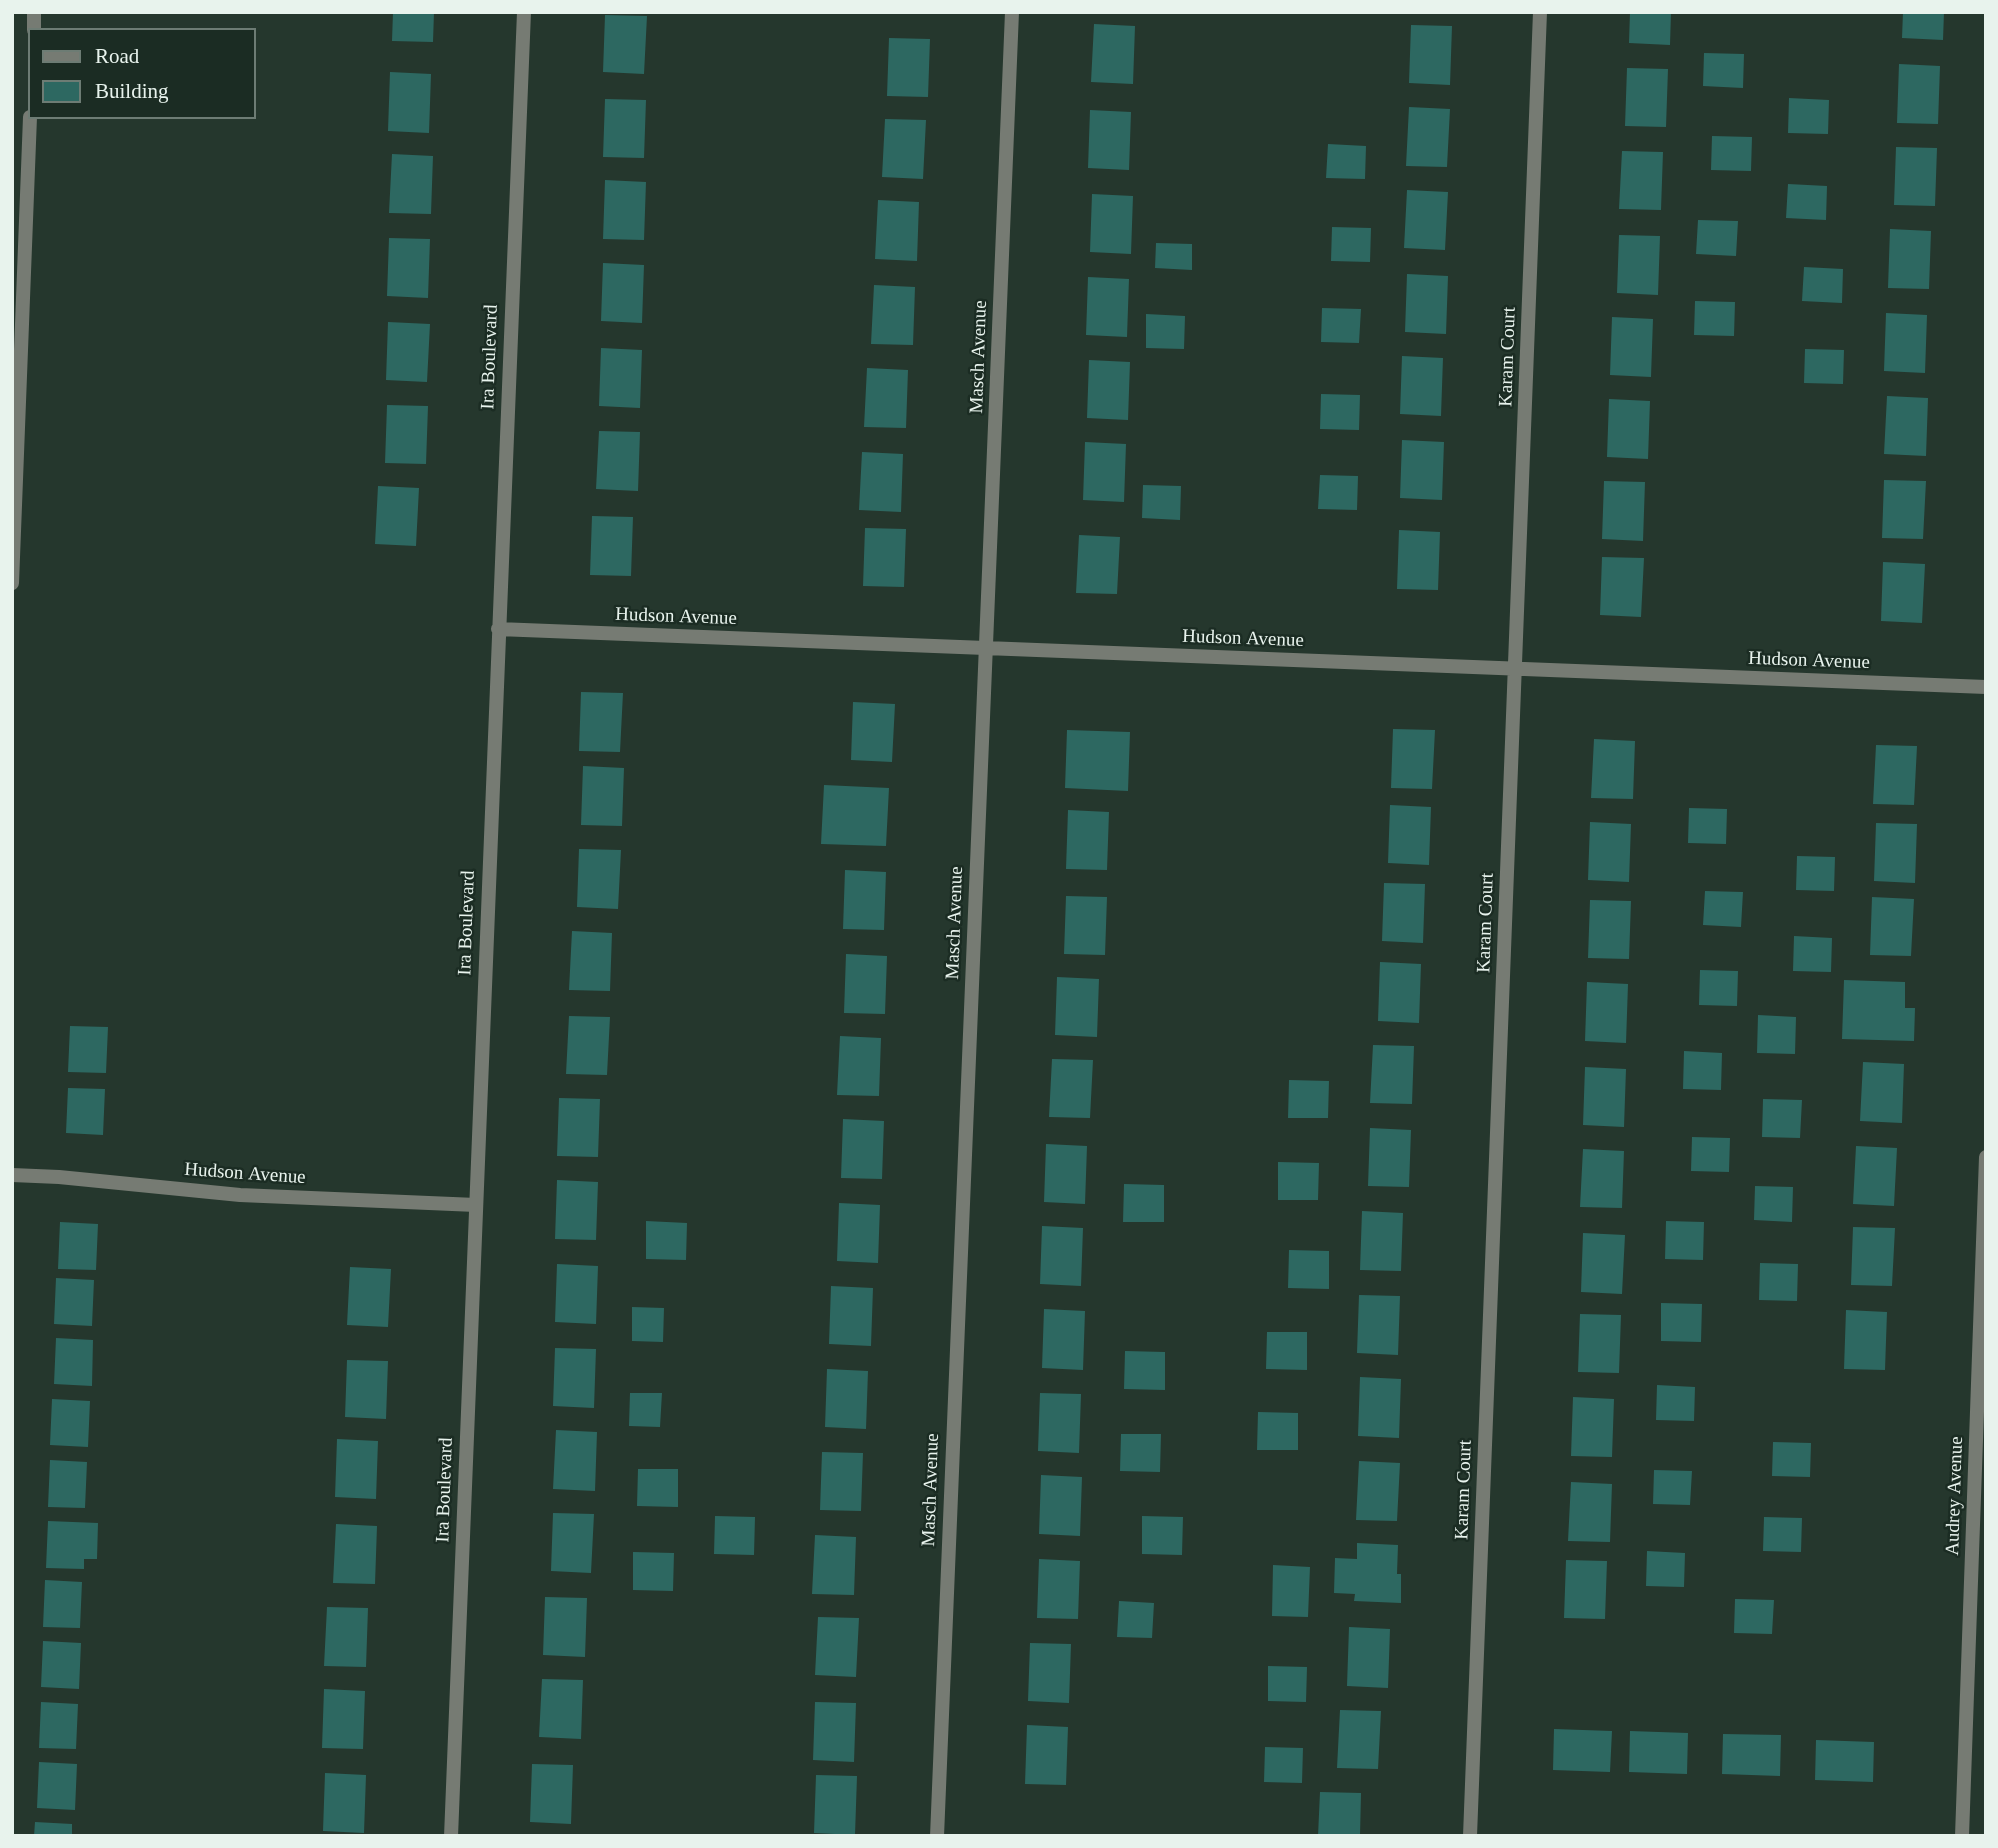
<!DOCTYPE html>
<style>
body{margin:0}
#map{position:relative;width:1998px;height:1848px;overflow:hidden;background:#25372d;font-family:Georgia,serif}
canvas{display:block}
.frame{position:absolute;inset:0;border:14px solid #e8f3ed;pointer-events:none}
.legend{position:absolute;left:28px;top:28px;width:228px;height:91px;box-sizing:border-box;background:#1b2c23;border:2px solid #6d7c74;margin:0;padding:9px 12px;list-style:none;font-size:21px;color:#e8f3ed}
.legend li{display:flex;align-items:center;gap:14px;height:35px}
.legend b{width:35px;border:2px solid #6d7c74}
</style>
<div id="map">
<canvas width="1998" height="1848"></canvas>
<div class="frame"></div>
<ul class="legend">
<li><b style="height:9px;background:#767b73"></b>Road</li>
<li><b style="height:19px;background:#2d6861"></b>Building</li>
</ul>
</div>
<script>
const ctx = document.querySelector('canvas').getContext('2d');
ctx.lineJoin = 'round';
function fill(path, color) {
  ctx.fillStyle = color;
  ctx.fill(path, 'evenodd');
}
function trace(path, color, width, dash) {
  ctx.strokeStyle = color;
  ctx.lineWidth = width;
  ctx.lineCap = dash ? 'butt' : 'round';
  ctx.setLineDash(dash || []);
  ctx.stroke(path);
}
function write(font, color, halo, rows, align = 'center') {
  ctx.font = font + ' Georgia,serif';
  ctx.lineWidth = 5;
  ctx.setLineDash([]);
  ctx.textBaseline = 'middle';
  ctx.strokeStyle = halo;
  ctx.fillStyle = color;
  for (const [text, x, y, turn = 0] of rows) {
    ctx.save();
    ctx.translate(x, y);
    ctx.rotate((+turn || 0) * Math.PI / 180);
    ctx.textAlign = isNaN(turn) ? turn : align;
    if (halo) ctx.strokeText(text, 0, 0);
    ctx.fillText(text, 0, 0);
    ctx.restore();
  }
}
fill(new Path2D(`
 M393 12H434L433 42 392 41Z
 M1630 12H1671L1670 45 1629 43Z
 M1903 12H1944L1943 40 1902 38Z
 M605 15 647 16 644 74 603 72Z
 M1094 24 1135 26 1133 84 1091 82Z
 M1411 25 1452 26 1450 85 1409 83Z
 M889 38 930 39 928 97 887 96Z
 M1704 53 1744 54 1743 88 1703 86Z
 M1899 64 1940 66 1938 124 1897 123Z
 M1627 68 1668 69 1666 127 1625 126Z
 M390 72 431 74 429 133 388 131Z
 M1789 98 1829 100 1828 134 1788 133Z
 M605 99 646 100 644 158 603 157Z
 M1409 107 1450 109 1447 167 1406 166Z
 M1090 110 1131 112 1129 170 1088 168Z
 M885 119 926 120 923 179 882 177Z
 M1712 136 1752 137 1751 171 1711 170Z
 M1328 144 1366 146 1365 179 1326 178Z
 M1896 147 1937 148 1935 206 1894 205Z
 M1622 151 1663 152 1661 210 1619 209Z
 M392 154 433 156 431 214 389 213Z
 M605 180 646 182 644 240 603 239Z
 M1788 184 1827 186 1826 220 1786 218Z
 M1407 190 1448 192 1445 250 1404 248Z
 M1092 194 1133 196 1131 254 1090 252Z
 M878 200 919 202 917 261 875 259Z
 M1698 220 1738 221 1736 256 1696 254Z
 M1332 227 1371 228 1370 262 1331 261Z
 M1890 229 1931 231 1929 289 1888 288Z
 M1619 235 1660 236 1658 295 1617 293Z
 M389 238 430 239 428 298 387 296Z
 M1156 243 1192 244V270L1155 268Z
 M603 263 644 265 642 323 601 321Z
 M1804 267 1843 269 1842 303 1802 301Z
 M1407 274 1448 276 1446 334 1405 332Z
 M1088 277 1129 279 1127 337 1086 335Z
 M874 285 915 287 913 345 871 344Z
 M1695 301 1735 302 1734 336 1694 335Z
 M1322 308 1361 309 1359 343 1321 342Z
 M1886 313 1927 315 1925 373 1884 371Z
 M1146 314 1185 316 1184 349 1146 348Z
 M1612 317 1653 319 1651 377 1610 375Z
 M388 322 430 324 427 382 386 380Z
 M601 348 642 350 640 408 599 406Z
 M1805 349 1844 350 1843 384 1804 383Z
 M1402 356 1443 358 1441 416 1400 414Z
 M1089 360 1130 362 1128 420 1087 418Z
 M867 368 908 370 906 428 864 427Z
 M1321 394 1360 395 1359 430 1320 429Z
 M1887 396 1928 398 1926 456 1884 454Z
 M1609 399 1650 401 1648 459 1607 457Z
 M387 405 428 406 426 464 385 463Z
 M599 431 640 432 638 491 596 489Z
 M1402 440 1444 442 1442 500 1400 498Z
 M1085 442 1126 444 1124 502 1083 500Z
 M862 452 903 454 901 512 859 510Z
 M1320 475 1358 476 1357 510 1318 509Z
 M1884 480 1926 481 1923 539 1882 538Z
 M1604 481 1645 482 1643 541 1602 539Z
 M1143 485 1181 486 1180 520 1142 518Z
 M378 486 419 488 416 546 375 544Z
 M592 516 633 517 631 576 590 575Z
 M865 528 906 529 904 587 863 586Z
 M1399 530 1440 532 1438 590 1397 589Z
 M1079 535 1120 537 1117 594 1076 593Z
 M1602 557 1644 558 1641 617 1600 615Z
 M1883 562 1925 564 1922 623 1881 621Z
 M581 692 623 693 620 752 579 751Z
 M853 702 895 704 892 762 851 760Z
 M1393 729 1435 730 1432 789 1391 788Z
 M1067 730 1130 732 1128 791 1065 788Z
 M1594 739 1635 741 1633 799 1591 798Z
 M1876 745 1917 746 1914 805 1873 804Z
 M583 766 624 768 622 826 581 825Z
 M824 785 889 788 886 846 821 844Z
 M1390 805 1431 807 1429 865 1388 863Z
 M1689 808 1727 809 1726 844 1688 843Z
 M1068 810 1109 812 1107 870 1066 869Z
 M1590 822 1631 824 1629 882 1588 880Z
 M1876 823 1917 824 1915 883 1874 881Z
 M579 849 621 850 618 909 577 907Z
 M1797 856 1835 857 1834 891 1796 890Z
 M845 870 886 872 884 930 843 929Z
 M1384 883 1425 884 1423 943 1382 941Z
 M1705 891 1743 892 1741 927 1703 925Z
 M1066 896 1107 897 1105 955 1064 954Z
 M1872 897 1914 899 1911 956 1870 955Z
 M1590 900 1631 901 1629 959 1588 958Z
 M572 931 612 933 610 991 569 990Z
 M1794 936 1832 938 1831 972 1793 971Z
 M846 954 887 956 885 1014 844 1013Z
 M1380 962 1421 964 1419 1023 1378 1021Z
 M1700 970 1738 971 1737 1006 1699 1005Z
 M1057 977 1099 979 1097 1037 1055 1035Z
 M1844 980 1905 982V1008H1915L1914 1041 1842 1039Z
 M1587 982 1628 984 1626 1043 1585 1041Z
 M1758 1015 1796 1017 1795 1054 1757 1053Z
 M569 1016 610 1017 607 1075 566 1074Z
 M70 1026 108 1027 106 1073 68 1072Z
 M840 1036 881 1038 879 1096 837 1095Z
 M1373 1045 1414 1046 1412 1104 1370 1103Z
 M1684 1051 1722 1053 1721 1090 1683 1089Z
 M1052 1059 1093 1060 1090 1118 1049 1117Z
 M1863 1062 1904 1064 1902 1123 1860 1121Z
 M1585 1067 1626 1069 1624 1127 1583 1125Z
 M1289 1080 1329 1081 1328 1118H1288Z
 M68 1088 105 1089 103 1135 66 1133Z
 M559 1098 600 1099 598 1157 557 1156Z
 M1763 1099 1802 1100 1800 1138 1762 1137Z
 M843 1119 884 1121 882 1179 841 1178Z
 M1370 1128 1411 1130 1409 1187 1368 1186Z
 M1692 1137 1730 1138 1729 1172 1691 1171Z
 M1046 1144 1087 1146 1085 1204 1044 1202Z
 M1856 1146 1897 1148 1894 1206 1853 1204Z
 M1583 1149 1624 1151 1622 1208 1580 1207Z
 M1278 1162 1319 1163 1318 1200H1278Z
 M557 1180 598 1182 596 1240 555 1239Z
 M1124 1184 1164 1185V1222H1123Z
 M1755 1186 1793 1187 1792 1222 1754 1220Z
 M839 1203 880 1205 878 1263 837 1261Z
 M1362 1211 1403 1213 1401 1271 1360 1270Z
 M646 1221 687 1223 686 1260 646 1259Z
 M1666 1221 1704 1222 1703 1260 1665 1259Z
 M60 1222 98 1224 96 1270 58 1269Z
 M1042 1226 1083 1228 1081 1286 1040 1284Z
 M1853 1227 1895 1228 1892 1286 1851 1285Z
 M1583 1233 1625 1235 1622 1294 1581 1292Z
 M1289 1250 1329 1251V1289L1288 1288Z
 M1760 1263 1798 1264 1797 1301 1759 1300Z
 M557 1264 598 1266 596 1324 555 1322Z
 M350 1267 391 1269 388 1327 347 1325Z
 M56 1278 94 1280 92 1326 54 1324Z
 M831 1286 873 1288 871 1346 829 1344Z
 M1359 1295 1400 1296 1398 1355 1357 1353Z
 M1661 1303 1702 1304 1701 1342 1661 1341Z
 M632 1307 664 1308 663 1342 632 1341Z
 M1044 1309 1085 1311 1083 1370 1042 1368Z
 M1846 1310 1887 1312 1885 1370 1844 1369Z
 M1580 1314 1621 1315 1619 1373 1578 1372Z
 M1267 1332H1307V1370L1266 1369Z
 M56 1338 93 1340 92 1386 54 1384Z
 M555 1348 596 1349 594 1408 553 1406Z
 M1125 1351 1165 1352V1390L1124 1389Z
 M347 1360 388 1361 386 1419 345 1417Z
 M827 1369 868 1371 866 1429 825 1427Z
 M1360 1377 1401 1379 1399 1438 1358 1436Z
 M1657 1385 1695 1387 1694 1421 1656 1420Z
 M630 1393H662L660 1427 629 1426Z
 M1040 1393 1081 1394 1079 1453 1038 1451Z
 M1573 1397 1614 1399 1612 1457 1571 1456Z
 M52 1399 90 1401 88 1447 50 1445Z
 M1258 1412 1298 1413V1450H1257Z
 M556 1430 597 1432 595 1491 553 1489Z
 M1121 1434H1161L1160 1472 1120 1471Z
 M337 1439 378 1441 376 1499 335 1497Z
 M1773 1442 1811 1443 1810 1477 1772 1476Z
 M822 1452 863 1453 861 1511 820 1510Z
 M50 1460 87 1462 85 1508 48 1507Z
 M1359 1461 1400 1463 1397 1521 1356 1520Z
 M638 1469H678V1507L637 1506Z
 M1654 1470 1692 1471 1690 1505 1653 1504Z
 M1041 1475 1082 1477 1080 1536 1039 1534Z
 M1571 1482 1612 1484 1610 1542 1568 1541Z
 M553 1513 594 1514 591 1573 551 1571Z
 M715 1516 755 1517 754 1555 714 1554Z
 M1142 1516 1183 1517 1182 1555 1142 1554Z
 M1764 1517 1802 1518 1801 1552 1763 1551Z
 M48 1521 98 1523 97 1559H84V1569L46 1568Z
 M336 1524 377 1526 375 1584 333 1583Z
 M815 1535 856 1537 854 1595 812 1594Z
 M1357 1543 1398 1545 1397 1574H1401V1603L1354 1601 1355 1594 1334 1593 1335 1558 1357 1559Z
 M1647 1551 1685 1553 1684 1587 1646 1586Z
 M633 1552 674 1553 673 1591 633 1590Z
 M1039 1559 1080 1561 1078 1619 1037 1618Z
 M1566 1560 1607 1561 1605 1619 1564 1618Z
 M1273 1565 1310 1567 1308 1617 1272 1616Z
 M45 1580 82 1582 80 1628 43 1627Z
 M545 1597 587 1598 585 1657 543 1655Z
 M1735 1599 1774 1600 1772 1634 1734 1633Z
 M1119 1601 1154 1603 1152 1638 1117 1637Z
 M327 1607 368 1608 366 1667 324 1666Z
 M818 1617 859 1618 856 1677 815 1675Z
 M1349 1627 1390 1629 1388 1688 1347 1686Z
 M43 1641 81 1643 79 1689 41 1687Z
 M1030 1643 1071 1644 1069 1703 1028 1701Z
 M1268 1666 1307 1667 1306 1702 1268 1701Z
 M542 1679 583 1680 581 1739 539 1737Z
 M324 1689 365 1691 363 1749 322 1748Z
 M41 1702 78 1704 76 1749 39 1748Z
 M815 1702 856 1703 854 1762 813 1760Z
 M1340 1710 1381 1711 1378 1769 1337 1768Z
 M1027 1725 1068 1727 1066 1785 1025 1784Z
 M1554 1729 1612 1731 1610 1772 1553 1770Z
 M1630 1731 1688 1733 1687 1774 1629 1772Z
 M1723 1734 1781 1735 1780 1776 1722 1774Z
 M1816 1740 1874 1742 1873 1782 1815 1780Z
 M1265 1747 1303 1748 1302 1783 1264 1782Z
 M39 1762 77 1764 75 1810 37 1808Z
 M532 1764 573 1765 571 1824 530 1822Z
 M325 1773 366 1775 364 1833 323 1831Z
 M816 1775 857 1776 855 1835 814 1833Z
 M1320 1792 1361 1793 1360 1836H1318Z
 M35 1822 72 1824V1836H34Z`), '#2d6861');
trace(new Path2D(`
 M34 30V12
 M12 583 30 117
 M498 629 1986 687
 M12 1175 59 1177 240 1195 476 1205
 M451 1836 524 12
 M937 1836 1012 12
 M1470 1836 1540 12
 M1962 1836 1986 1157`), '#767b73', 14);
write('19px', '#e8f3ed', '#1b2c23', [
 ["Ira Boulevard",490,357,-88],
 ["Masch Avenue",979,357,-88],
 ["Karam Court",1508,357,-88],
 ["Hudson Avenue",676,617,2],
 ["Hudson Avenue",1243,639,2],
 ["Hudson Avenue",1809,661,2],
 ["Ira Boulevard",467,923,-88],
 ["Masch Avenue",955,923,-88],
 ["Karam Court",1486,923,-88],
 ["Hudson Avenue",245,1174,4],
 ["Ira Boulevard",445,1490,-88],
 ["Masch Avenue",931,1490,-88],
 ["Karam Court",1464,1490,-88],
 ["Audrey Avenue",1955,1496,-88]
]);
</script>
